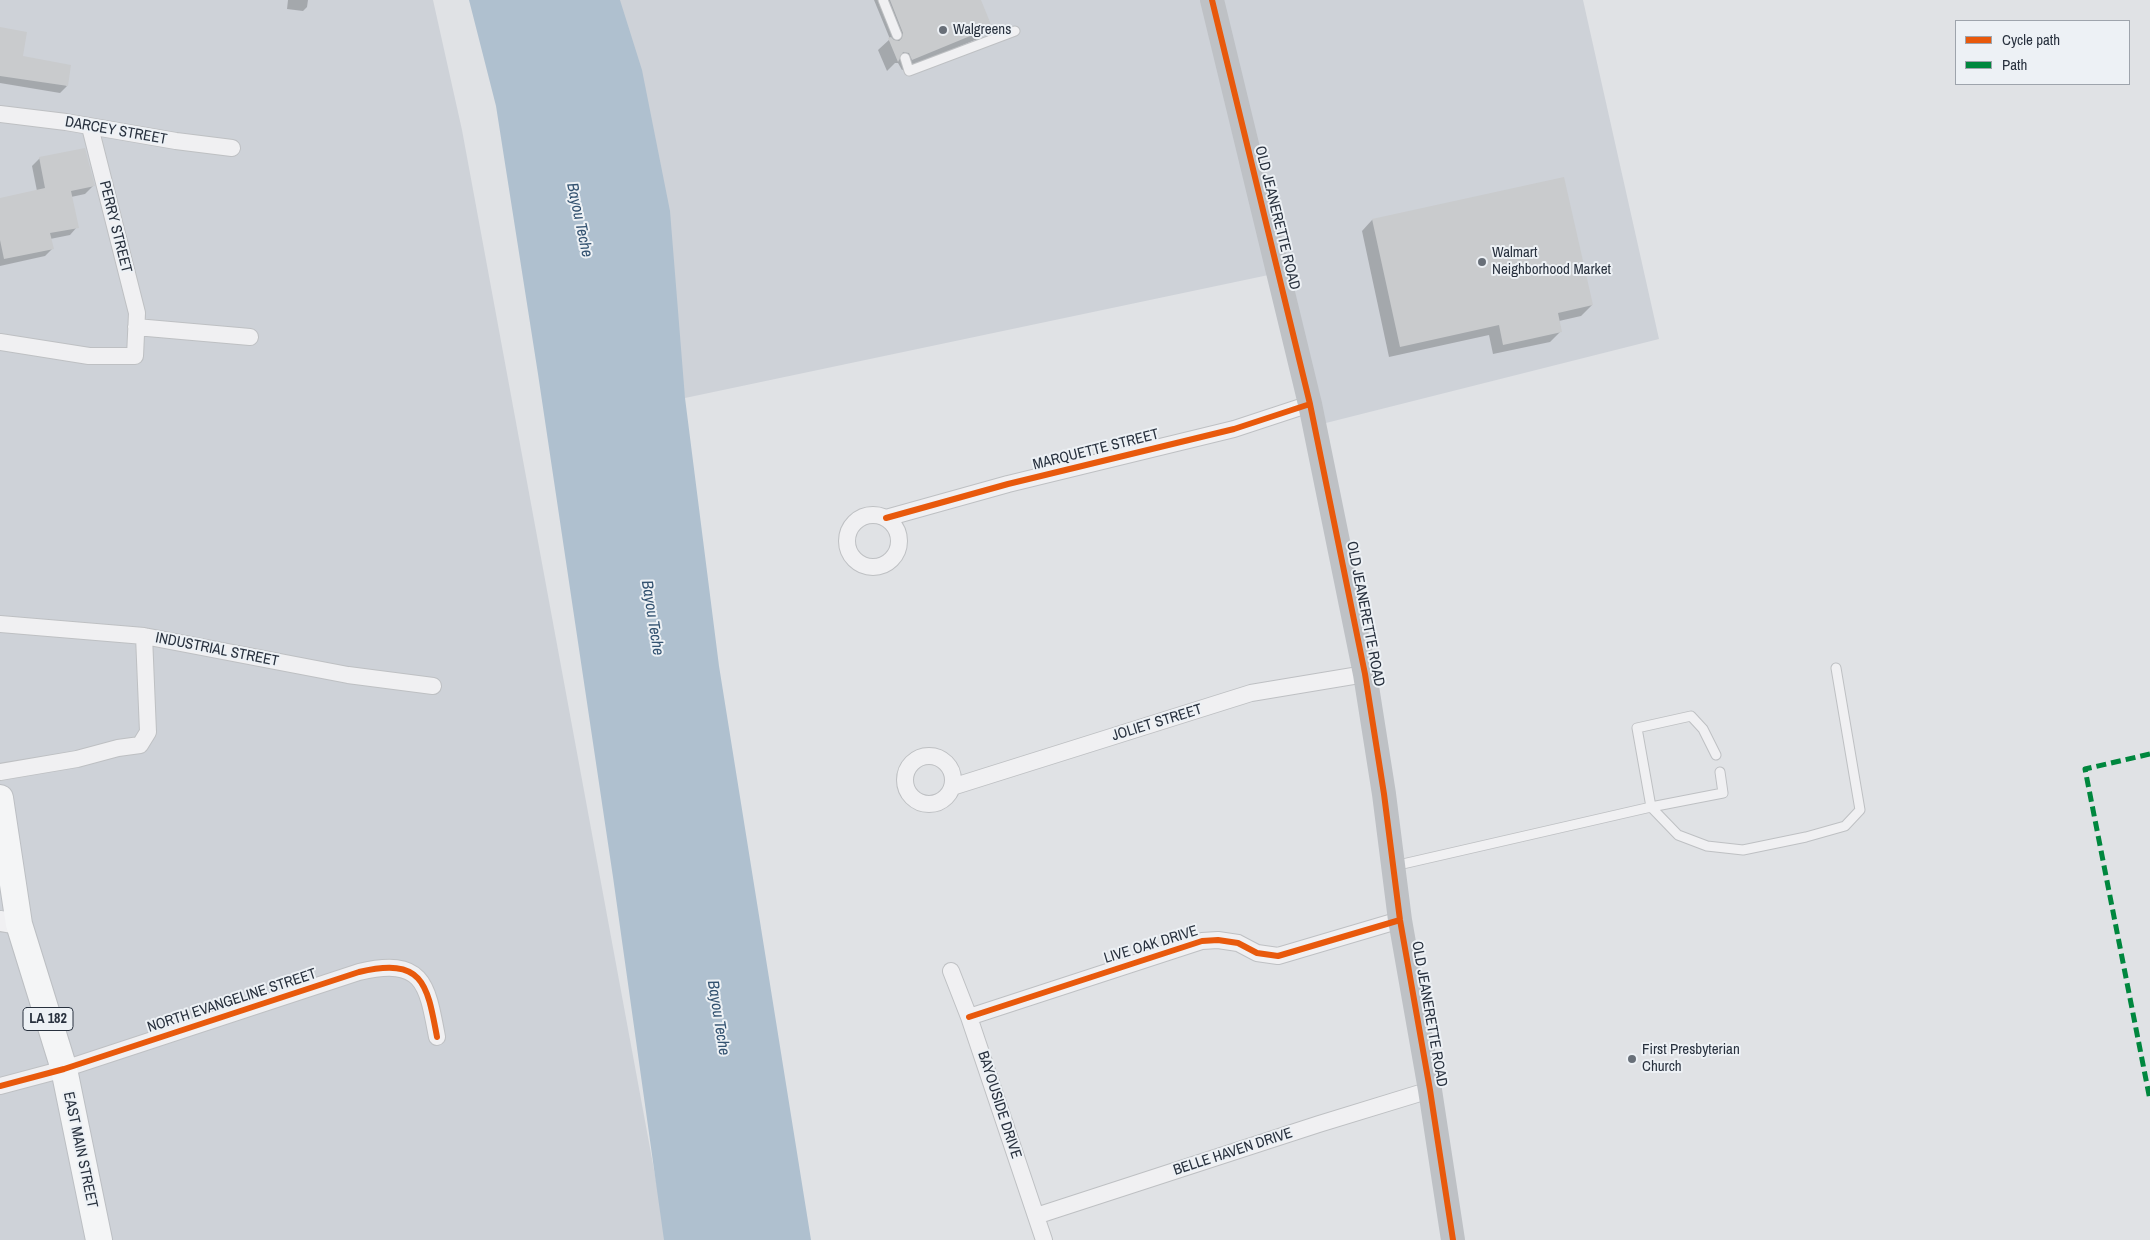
<!DOCTYPE html>
<style>
body{margin:0}
#map{position:relative;width:2150px;height:1240px;overflow:hidden;background:#e0e2e5;font-family:"Archivo Narrow",sans-serif}
canvas{display:block}
.legend{position:absolute;left:1955px;top:20px;width:175px;height:65px;box-sizing:border-box;background:#edf1f5;border:1px solid #9ea4ac;margin:0;padding:6px 9px;list-style:none;font-size:15px;color:#28313e}
.legend li{display:flex;align-items:center;gap:10px;height:25px}
.legend b{width:25px;border:1px solid #9ea4ac}
</style>
<div id="map">
<canvas width="2150" height="1240"></canvas>
<ul class="legend">
<li><b style="height:6px;background:#e8590c"></b>Cycle path</li>
<li><b style="height:6px;background:#00873e"></b>Path</li>
</ul>
</div>
<script>
const ctx = document.querySelector('canvas').getContext('2d');
ctx.lineJoin = 'round';
function fill(path, color) {
  ctx.fillStyle = color;
  ctx.fill(path, 'evenodd');
}
function trace(path, color, width, dash) {
  ctx.strokeStyle = color;
  ctx.lineWidth = width;
  ctx.lineCap = dash ? 'butt' : 'round';
  ctx.setLineDash(dash || []);
  ctx.stroke(path);
}
function write(font, color, halo, rows, align = 'center') {
  ctx.font = font + ' "Archivo Narrow",sans-serif';
  ctx.lineWidth = 4;
  ctx.setLineDash([]);
  ctx.textBaseline = 'middle';
  ctx.strokeStyle = halo;
  ctx.fillStyle = color;
  for (const [text, x, y, turn = 0] of rows) {
    ctx.save();
    ctx.translate(x, y);
    ctx.rotate((+turn || 0) * Math.PI / 180);
    ctx.textAlign = isNaN(turn) ? turn : align;
    if (halo) ctx.strokeText(text, 0, 0);
    ctx.fillText(text, 0, 0);
    ctx.restore();
  }
}
fill(new Path2D(`
 M0 0H433L462 130 667 1240H0Z
 M598 0H1583L1659 339 1314 426 1278 273 685 398Z`), '#ced2d8');
fill(new Path2D(`
 M469 0H620L642 70 670 211 685 398 719 666 811 1240H664L613 877 538 374 496 106Z`), '#afc0cf');
fill(new Path2D(`
 M288 0H308L307 7 303 11 287 9Z
 M874 0H980L991 27 980 38 902 70 898 63H895L887 71 878 50 890 39Z
 M0 29 22 57 67 86 60 93 0 83Z
 M40 158 93 186 85 194 71 197 77 227 70 235 50 239 52 249 45 256 0 266V199L37 191 32 166Z
 M1563 178 1592 305 1581 316 1559 321 1561 331 1550 342 1493 354 1489 335 1389 357 1362 231 1372 220Z`), '#0003');
fill(new Path2D(`
 M890 0H981L992 27 912 60 909 53 903 52 898 62 888 38 891 37 894 40 899 41 902 38 903 33Z
 M0 27 27 32 23 56 71 65 68 86 0 76Z
 M85 148 95 186 71 191 79 228 50 233 54 249 4 259 0 240V198L45 188 39 157Z
 M1564 177 1593 305 1558 313 1562 332 1503 345 1499 325 1400 347 1372 219Z`), '#c9cbcd');
const service = new Path2D(`
 M883 0 897 35
 M905 58 909 71 1015 31
 M1716 755 1703 729 1691 716 1637 728 1651 807 1723 793 1720 772
 M1394 866 1651 807 1678 835 1707 846 1743 850 1806 837 1845 826 1860 810 1836 668`);
const minor = new Path2D(`
 M0 114 66 122 176 141 232 148
 M136 327 250 337
 M0 342 89 356H135L137 313 90 127
 M847 541a26 26 0 1 1 52 0a26 26 0 1 1-52 0Z
 M886 518 1008 484 1234 429 1310 404
 M0 624 144 636 348 675 433 686
 M905 780a24 24 0 1 1 48 0a24 24 0 1 1-48 0Z
 M0 772 77 759 118 748 140 745 148 732 144 636
 M952 787 1251 693 1365 674
 M951 971 969 1017 1044 1240
 M969 1017 1202 941 1218 940 1238 943 1257 953 1278 956 1400 920
 M0 1086 64 1069 359 972C423 957 427 983 437 1037
 M1036 1216 1319 1124 1430 1090`);
const tertiary = new Path2D(`
 M0 921 19 924`);
const primary = new Path2D(`
 M0 798 19 924 64 1069 99 1240`);
trace(service, '#bec0c3', 11);
trace(minor, '#bec0c3', 18);
trace(tertiary, '#bec0c3', 22);
trace(primary, '#bcbfc3', 28);
trace(service, '#f0f0f2', 9);
trace(minor, '#f0f0f2', 16);
trace(tertiary, '#f0f0f2', 20);
trace(new Path2D(`
 M1212 0 1310 404 1365 674 1384 794 1400 920 1430 1090 1453 1240`), '#bec1c5', 24);
trace(primary, '#f4f5f6', 26);
trace(new Path2D(`
 M2150 754 2085 769 2150 1100`), '#00873e', 5, [10, 5]);
trace(new Path2D(`
 M1212 0 1310 404 1365 674 1384 794 1400 920 1430 1090 1453 1240
 M886 518 1008 484 1234 429 1310 404
 M969 1017 1202 941 1218 940 1238 943 1257 953 1278 956 1400 920
 M0 1086 64 1069 359 972C423 957 427 983 437 1037`), '#e8590c', 6);
for (const [x, y, r, color] of [
 [943,30,5,"#686f78"],
 [1482,262,5,"#686f78"],
 [1632,1059,5,"#686f78"]
]) {
  const dot = new Path2D();
  dot.arc(x, y, r, 0, 2 * Math.PI);
  ctx.fillStyle = color;
  ctx.fill(dot);
  trace(dot, '#edf1f5', 2);
}
for (const [x, y, w] of [
 [48,1019,50]
]) {
  const box = new Path2D();
  box.roundRect(x - w / 2, y - 11.5, w, 23, 4);
  ctx.fillStyle = '#edf1f5';
  ctx.fill(box);
  trace(box, '#28313e', 1);
}
write('bold 14px', '#28313e', null, [
 ["LA 182",48,1019]
]);
write('15px', '#28313e', '#edf1f5', [
 ["Walgreens",953,30],
 ["Walmart",1492,253],
 ["Neighborhood Market",1492,270],
 ["First Presbyterian",1642,1050],
 ["Church",1642,1067]
], 'left');
write('15px', '#28313e', '#edf1f5', [
 ["DARCEY STREET",116,131,10],
 ["OLD JEANERETTE ROAD",1277,218,76],
 ["PERRY STREET",115,227,76],
 ["MARQUETTE STREET",1096,450,-14],
 ["OLD JEANERETTE ROAD",1365,614,79],
 ["INDUSTRIAL STREET",217,650,11],
 ["JOLIET STREET",1157,723,-17],
 ["LIVE OAK DRIVE",1151,945,-17],
 ["NORTH EVANGELINE STREET",232,1001,-18],
 ["OLD JEANERETTE ROAD",1429,1014,80],
 ["BAYOUSIDE DRIVE",999,1105,72],
 ["EAST MAIN STREET",80,1150,78],
 ["BELLE HAVEN DRIVE",1233,1152,-18]
]);
write('italic 16px', '#335270', '#edf1f5', [
 ["Bayou Teche",579,220,78],
 ["Bayou Teche",652,618,81],
 ["Bayou Teche",718,1018,81]
]);
</script>
